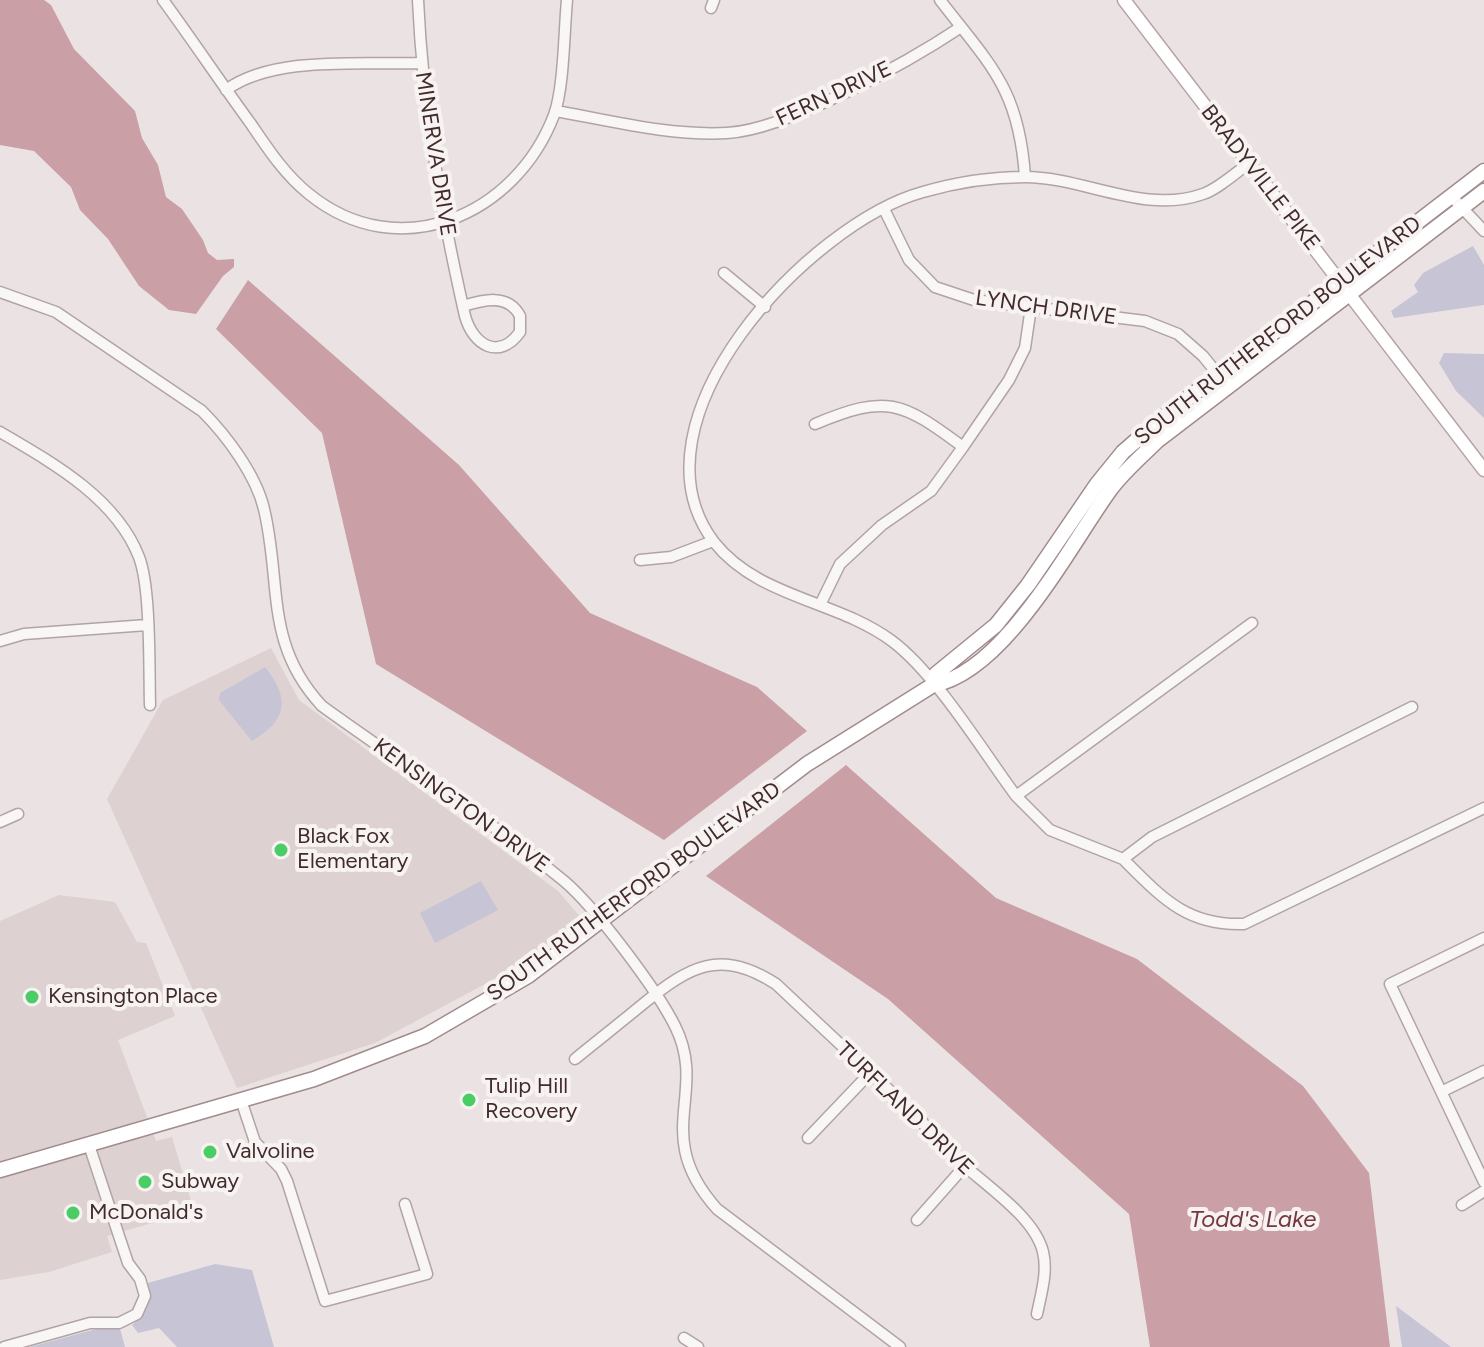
<!DOCTYPE html>
<style>
body{margin:0}
canvas{display:block;background:#ebe3e3}
</style>
<canvas width="1484" height="1347"></canvas>
<script>
const ctx = document.querySelector('canvas').getContext('2d');
ctx.lineJoin = 'round';
function fill(path, color) {
  ctx.fillStyle = color;
  ctx.fill(path, 'evenodd');
}
function trace(path, color, width, dash) {
  ctx.strokeStyle = color;
  ctx.lineWidth = width;
  ctx.lineCap = dash ? 'butt' : 'round';
  ctx.setLineDash(dash || []);
  ctx.stroke(path);
}
function write(font, color, halo, rows, align = 'center') {
  ctx.font = font + ' Figtree,sans-serif';
  ctx.lineWidth = 8;
  ctx.setLineDash([]);
  ctx.textBaseline = 'middle';
  ctx.strokeStyle = halo;
  ctx.fillStyle = color;
  for (const [text, x, y, turn = 0] of rows) {
    ctx.save();
    ctx.translate(x, y);
    ctx.rotate((+turn || 0) * Math.PI / 180);
    ctx.textAlign = isNaN(turn) ? turn : align;
    if (halo) ctx.strokeText(text, 0, 0);
    ctx.fillText(text, 0, 0);
    ctx.restore();
  }
}
fill(new Path2D(`
 M271 648 299 700 558 891 583 920 500 976 375 1043 237 1088 107 799 163 700Z
 M59 895 115 902 137 942 146 943 175 1016 118 1040 156 1141 172 1137 194 1211 107 1236 112 1252 49 1272 0 1280V921Z`), '#ddd1d1');
fill(new Path2D(`
 M1473 246 1484 265V305L1394 318 1391 311 1418 292 1414 285 1423 273Z
 M1444 353 1484 354V418L1456 391 1439 363Z
 M265 667C290 698 288 720 252 741L219 700 220 693Z
 M481 881 498 910 435 943 420 913Z
 M215 1264 252 1270 274 1347H177L159 1328 138 1333 132 1325C148 1312 150 1303 148 1283Z
 M1396 1306 1451 1347H1402Z
 M100 1328 120 1329 125 1347H30Z`), '#c6c4d5');
fill(new Path2D(`
 M0 0H44L51 5 74 49 135 111 142 138 158 165 166 197 182 209 203 240 208 253 217 260 234 259V267L223 276 196 314 169 310 139 286 108 239 80 210 71 187 34 151 0 145Z
 M248 280 459 465 590 613 757 687 807 731 664 840 376 664 322 433 216 329Z
 M846 765 996 898 1137 959 1303 1086 1369 1173 1390 1347H1150L1129 1214 888 999 706 876Z`), '#ca9fa5');
const minor = new Path2D(`
 M163 0C193 41 221 83 251 124 268 149 285 175 309 194 399 267 516 215 554 115 564 88 564 31 567 0
 M418 0C423 110 441 210 465 316 473 345 499 361 520 332V316C508 293 483 300 463 306
 M940 0C991 66 1019 89 1025 177
 M711 8 714 0
 M226 90C274 55 363 65 421 63
 M556 111C612 121 669 136 727 133 787 130 910 61 961 27
 M1451 196 1484 231
 M884 209 909 260 935 287 974 300 1145 321 1178 334 1203 356 1228 387
 M724 273 765 307
 M0 292 56 312 202 411C227 436 256 475 264 509 282 584 264 644 322 706 402 764 489 819 564 881 595 907 657 990 675 1026 709 1094 650 1134 717 1209L900 1347
 M815 424C887 394 901 401 963 447
 M0 432C53 463 116 498 139 557 151 588 149 669 150 705
 M640 560 671 557 713 541
 M820 605 840 564 882 525 931 491 963 447 1009 380 1025 348 1031 307
 M0 641 24 634 147 625
 M1412 707 1152 837 1123 859C1162 898 1187 926 1244 924L1484 808
 M1016 796C982 750 936 674 892 641 837 600 758 598 714 542 622 421 810 223 923 192 954 183 992 177 1025 177 1084 177 1144 215 1203 194 1218 189 1234 174 1248 164
 M0 822 18 814
 M1123 859 1050 830 1016 796 1252 623
 M1484 938 1390 984 1484 1182
 M575 1059C597 1041 620 1023 643 1004 690 966 720 948 776 984L921 1120C950 1167 1032 1205 1043 1252 1048 1272 1041 1294 1037 1314
 M1443 1091 1484 1071
 M241 1100 255 1142 281 1169 287 1181 325 1301 427 1274 405 1204
 M808 1138 870 1073
 M1462 1205 1484 1191
 M917 1220 963 1168
 M684 1338 698 1347
 M4 1347 90 1323H119L137 1314 145 1296 140 1279 128 1263 120 1239 89 1145`);
const major = new Path2D(`
 M1124 0 1484 470`);
const highway = new Path2D(`
 M933 685 936 674 996 625 1028 585 1097 484 1123 452 1161 419 1484 171
 M0 1170 314 1079 425 1036 528 976 807 764 933 685C1005 672 1070 545 1110 490 1123 472 1141 457 1157 441L1484 191`);
trace(minor, '#b2a4a4', 13);
trace(major, '#b6a2a3', 15);
trace(highway, '#a18b8c', 17);
trace(minor, '#f9f6f6', 10);
trace(major, '#fff', 12);
trace(highway, '#fff', 14);
for (const [x, y, r, color] of [
 [281,850,8,"#4bcd66"],
 [32,997,8,"#4bcd66"],
 [469,1100,8,"#4bcd66"],
 [210,1152,8,"#4bcd66"],
 [145,1182,8,"#4bcd66"],
 [73,1213,8,"#4bcd66"]
]) {
  const dot = new Path2D();
  dot.arc(x, y, r, 0, 2 * Math.PI);
  ctx.fillStyle = color;
  ctx.fill(dot);
  trace(dot, '#f8f3f3', 3);
}
write('22px', '#432b2b', '#f8f3f3', [
 ["FERN DRIVE",834,94,-25],
 ["MINERVA DRIVE",435,154,81],
 ["BRADYVILLE PIKE",1260,178,52],
 ["LYNCH DRIVE",1046,308,8],
 ["SOUTH RUTHERFORD BOULEVARD",1278,331,-38],
 ["KENSINGTON DRIVE",461,806,36],
 ["SOUTH RUTHERFORD BOULEVARD",634,892,-36],
 ["TURFLAND DRIVE",905,1109,44]
]);
write('22px', '#432b2b', '#f8f3f3', [
 ["Black Fox",297,837],
 ["Elementary",297,862],
 ["Kensington Place",48,997],
 ["Tulip Hill",485,1087],
 ["Recovery",485,1112],
 ["Valvoline",226,1152],
 ["Subway",161,1182],
 ["McDonald's",89,1213]
], 'left');
write('italic 24px', '#77353c', '#f8f3f3', [
 ["Todd's Lake",1253,1220]
]);
</script>
